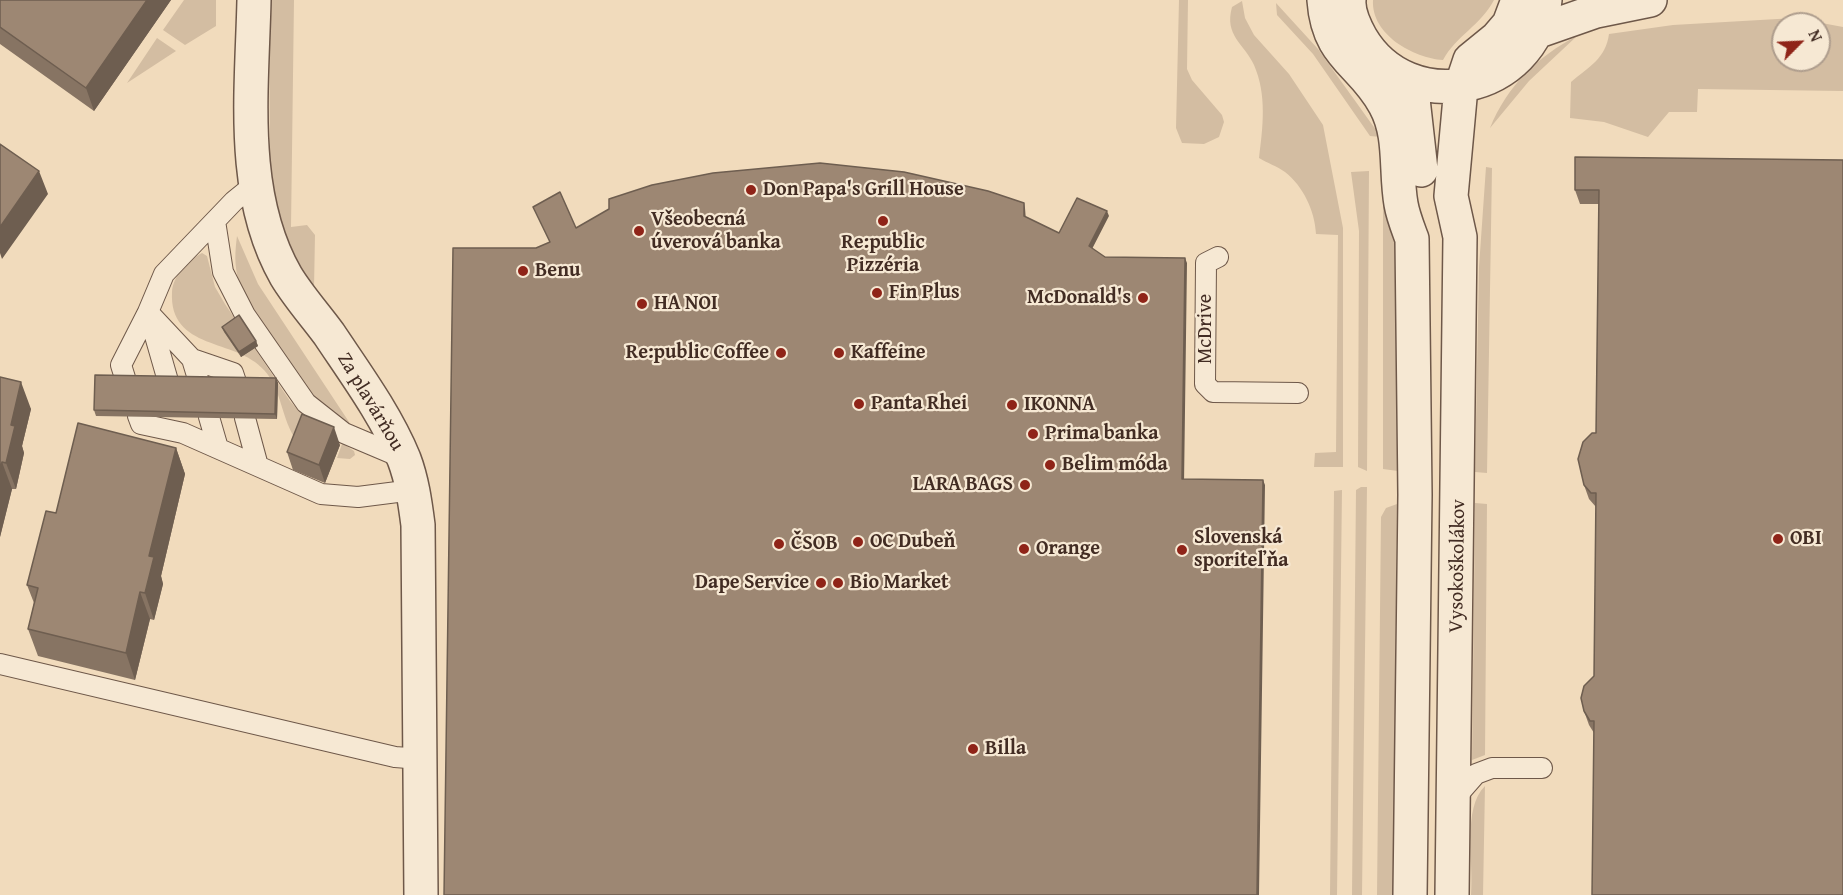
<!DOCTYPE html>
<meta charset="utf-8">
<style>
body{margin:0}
#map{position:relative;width:1843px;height:895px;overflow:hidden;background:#f1dbbc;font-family:"Gentium Book Plus",serif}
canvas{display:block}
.north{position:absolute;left:1771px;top:12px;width:60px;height:60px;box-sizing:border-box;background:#f6e8d3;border:2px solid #ae9d8d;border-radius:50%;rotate:66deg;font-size:16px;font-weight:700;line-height:24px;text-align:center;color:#422c23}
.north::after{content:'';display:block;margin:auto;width:21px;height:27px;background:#8f2418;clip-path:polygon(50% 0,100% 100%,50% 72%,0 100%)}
</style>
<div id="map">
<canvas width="1843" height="895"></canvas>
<div class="north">N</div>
</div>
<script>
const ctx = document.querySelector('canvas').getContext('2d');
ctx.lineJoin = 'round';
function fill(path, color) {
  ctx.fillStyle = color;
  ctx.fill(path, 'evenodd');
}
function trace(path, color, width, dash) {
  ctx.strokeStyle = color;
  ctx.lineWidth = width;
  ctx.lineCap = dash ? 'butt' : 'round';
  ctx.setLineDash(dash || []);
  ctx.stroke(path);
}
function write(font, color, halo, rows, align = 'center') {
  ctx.font = font + ' "Gentium Book Plus",serif';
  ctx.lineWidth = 4.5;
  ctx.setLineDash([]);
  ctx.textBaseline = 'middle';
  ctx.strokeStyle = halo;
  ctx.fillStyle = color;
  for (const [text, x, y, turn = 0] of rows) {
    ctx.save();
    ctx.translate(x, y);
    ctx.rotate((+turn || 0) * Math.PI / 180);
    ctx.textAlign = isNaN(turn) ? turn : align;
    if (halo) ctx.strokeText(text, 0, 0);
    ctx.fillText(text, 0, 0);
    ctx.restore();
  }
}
fill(new Path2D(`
 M184 0H216V26L185 45 163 30Z
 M269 0H294L291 227 307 225 315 235 314 288 301 268 283 230 270 181Z
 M1179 0H1188L1187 69 1192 80 1222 115 1224 122 1219 137 1204 144 1182 143 1176 128Z
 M1373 0H1494C1481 25 1456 36 1443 60 1414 58 1371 35 1373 0Z
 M1242 1 1245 18 1254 35 1289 74 1323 125 1343 228V467H1314L1315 453 1336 452 1338 235 1316 234C1315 211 1303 186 1285 172 1277 166 1267 163 1259 158 1263 127 1267 95 1254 65 1244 43 1224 36 1232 7Z
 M1276 3 1318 49 1381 137 1370 136 1313 54 1277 15Z
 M1795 18 1843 27V91L1698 89 1697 112H1669L1648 137 1604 122 1570 118 1571 82C1589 67 1606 58 1609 34L1673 25ZM1783 24H1819V60H1783Z
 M1577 36 1529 81 1490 128C1507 86 1538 56 1577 36Z
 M157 38 176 51 127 83Z
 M1486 167 1492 168 1487 473 1475 472 1479 267Z
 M1383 168C1408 266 1400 371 1398 471L1383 469Z
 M1369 171 1367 471 1358 467 1359 231 1351 172Z
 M237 236 258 284 351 425C336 417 318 405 307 392 285 365 248 314 239 282 234 265 235 252 237 236Z
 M202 253 207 256 215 287 225 304 290 401 304 417 354 451 355 455 350 459 337 458 342 444 303 428 297 441C281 420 282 389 264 370 236 338 169 351 172 292 173 276 187 261 202 253Z
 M1361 487H1367L1362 895H1352L1356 490Z
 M1342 490 1337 895H1330L1334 491Z
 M1475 503 1487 504 1485 755 1472 760Z
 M1397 504 1393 895H1377L1381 517 1386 508Z
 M1485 786 1483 895H1471C1474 863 1462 808 1485 786Z`), '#d3bda2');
const service = new Path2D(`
 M215 221 223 272 245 315 306 403 344 433 403 458
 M1218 257 1206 263 1205 384 1213 392 1298 393
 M148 312 192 359 199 382
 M149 315 168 381
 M192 359 233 373 236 382
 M126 381 121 365 148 312 164 274 234 201 255 184
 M138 416 141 424 183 433 321 494 358 497 413 490
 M209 417 218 448
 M245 418 258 466
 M0 664 395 757 421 759
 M1455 798 1476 774 1492 768H1542`);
const minor = new Path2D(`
 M254 0C252 91 239 194 286 276 298 296 315 315 329 334 355 373 386 415 404 459 412 480 415 502 418 525L421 895
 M1324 0C1328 58 1362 62 1385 105 1402 136 1395 170 1401 204 1403 216 1408 228 1412 239L1415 495 1410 895
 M1349 0C1348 13 1355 27 1361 38 1409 119 1534 93 1545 0
 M1536 32 1596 11 1650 0
 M1403 78 1413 99 1421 170
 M1452 895 1460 237 1451 196 1461 87 1470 60 1497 38 1509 24 1518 0`);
trace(service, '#6e5849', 22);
trace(minor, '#6e5849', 36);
trace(service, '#f6e8d3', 20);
trace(minor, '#f6e8d3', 33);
fill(new Path2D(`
 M0 0H171L94 111 0 44Z
 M1843 160 1594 733 1589 725 1584 711 1594 676 1596 507 1589 499 1584 485 1596 433 1599 204H1580L1575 190Z
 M222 327 256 341 258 346 241 357 224 332Z
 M0 377 31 409 22 446 24 453 16 489H12L0 537Z
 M276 378 278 383 277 419 96 416 94 410Z
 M340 445 325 483 293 470 287 452Z
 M176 448 185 474 161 576 163 584 154 620 150 619 135 680 38 656 28 629 34 603 27 585 56 513Z`), '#877463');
fill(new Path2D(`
 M147 0H171L94 111 86 88Z
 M39 171 48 194 2 259 0 253V227Z
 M1024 203 1025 208 1026 221 1024 216Z
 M1107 211 1109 216 1091 251 1089 246Z
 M1185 258 1187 263 1184 484 1182 479Z
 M256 341 258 346 241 357 239 352Z
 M276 378 278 383 277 419 275 414Z
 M21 382 31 409 22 446 24 453 16 489 6 463 11 425Z
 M334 427 340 445 325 483 319 465Z
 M176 448 185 474 161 576 163 584 154 620 145 593 149 556Z
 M2 462 12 489 0 537V470Z
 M1263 480 1265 485 1259 895H1257Z
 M140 592 150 619 135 680 126 653Z`), '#6e5e50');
const building = new Path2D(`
 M0 0H147L86 88 0 27Z
 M0 144 39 171 0 227Z
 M1575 157 1843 160V895H1592L1594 721H1590L1584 711 1581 698 1584 686 1594 676 1596 493H1591L1584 485 1578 459 1583 442 1592 433H1596L1599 190H1575Z
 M820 163 904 172 988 191 1024 203V216L1059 233 1077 198 1107 211 1089 246 1105 257 1185 258 1182 479 1263 480 1257 895H444L453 248H536L550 242 533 207 560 192 576 228 609 209V199L652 185 713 173Z
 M239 315 256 341 239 352 222 327Z
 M95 375 276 378 275 414 94 410Z
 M0 377 21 382 11 425 15 426 6 463 2 462 0 470Z
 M302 414 334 427 319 465 287 452Z
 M78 423 176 448 149 556 154 557 145 593 140 592 126 653 28 629 38 588 27 585 46 511 56 513Z`);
fill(building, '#9d8773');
trace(building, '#6e5e50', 1.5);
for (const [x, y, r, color] of [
 [751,190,6,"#8f2418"],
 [883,221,6,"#8f2418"],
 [639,231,6,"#8f2418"],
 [523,271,6,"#8f2418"],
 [877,293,6,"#8f2418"],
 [1143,298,6,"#8f2418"],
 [642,304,6,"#8f2418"],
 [781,353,6,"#8f2418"],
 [839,353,6,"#8f2418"],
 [859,404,6,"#8f2418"],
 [1012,405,6,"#8f2418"],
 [1033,434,6,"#8f2418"],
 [1050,465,6,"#8f2418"],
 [1025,485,6,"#8f2418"],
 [1778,539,6,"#8f2418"],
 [858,542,6,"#8f2418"],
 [779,544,6,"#8f2418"],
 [1024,549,6,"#8f2418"],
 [1182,550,6,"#8f2418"],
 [821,583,6,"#8f2418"],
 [838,583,6,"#8f2418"],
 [973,749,6,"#8f2418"]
]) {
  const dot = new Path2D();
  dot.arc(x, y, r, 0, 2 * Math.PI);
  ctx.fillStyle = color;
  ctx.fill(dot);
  trace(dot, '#f6e8d3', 2);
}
write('bold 20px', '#422c23', '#f6e8d3', [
 ["Don Papa's Grill House",763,190],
 ["Všeobecná",651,220],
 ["úverová banka",651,243],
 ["Re:public",883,243,"center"],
 ["Pizzéria",883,266,"center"],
 ["Benu",535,271],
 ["Fin Plus",889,293],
 ["McDonald's",1131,298,"right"],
 ["HA NOI",654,304],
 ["Re:public Coffee",769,353,"right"],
 ["Kaffeine",851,353],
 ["Panta Rhei",871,404],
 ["IKONNA",1024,405],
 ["Prima banka",1045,434],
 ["Belim móda",1062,465],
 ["LARA BAGS",1013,485,"right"],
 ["Slovenská",1194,538],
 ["sporiteľňa",1194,561],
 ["OBI",1790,539],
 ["OC Dubeň",870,542],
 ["ČSOB",791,544],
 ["Orange",1036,549],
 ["Dape Service",809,583,"right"],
 ["Bio Market",850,583],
 ["Billa",985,749]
], 'left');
write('20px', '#422c23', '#f6e8d3', [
 ["McDrive",1206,329,-90],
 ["Za plavárňou",370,402,59],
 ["Vysokoškolákov",1458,566,-89]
]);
</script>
